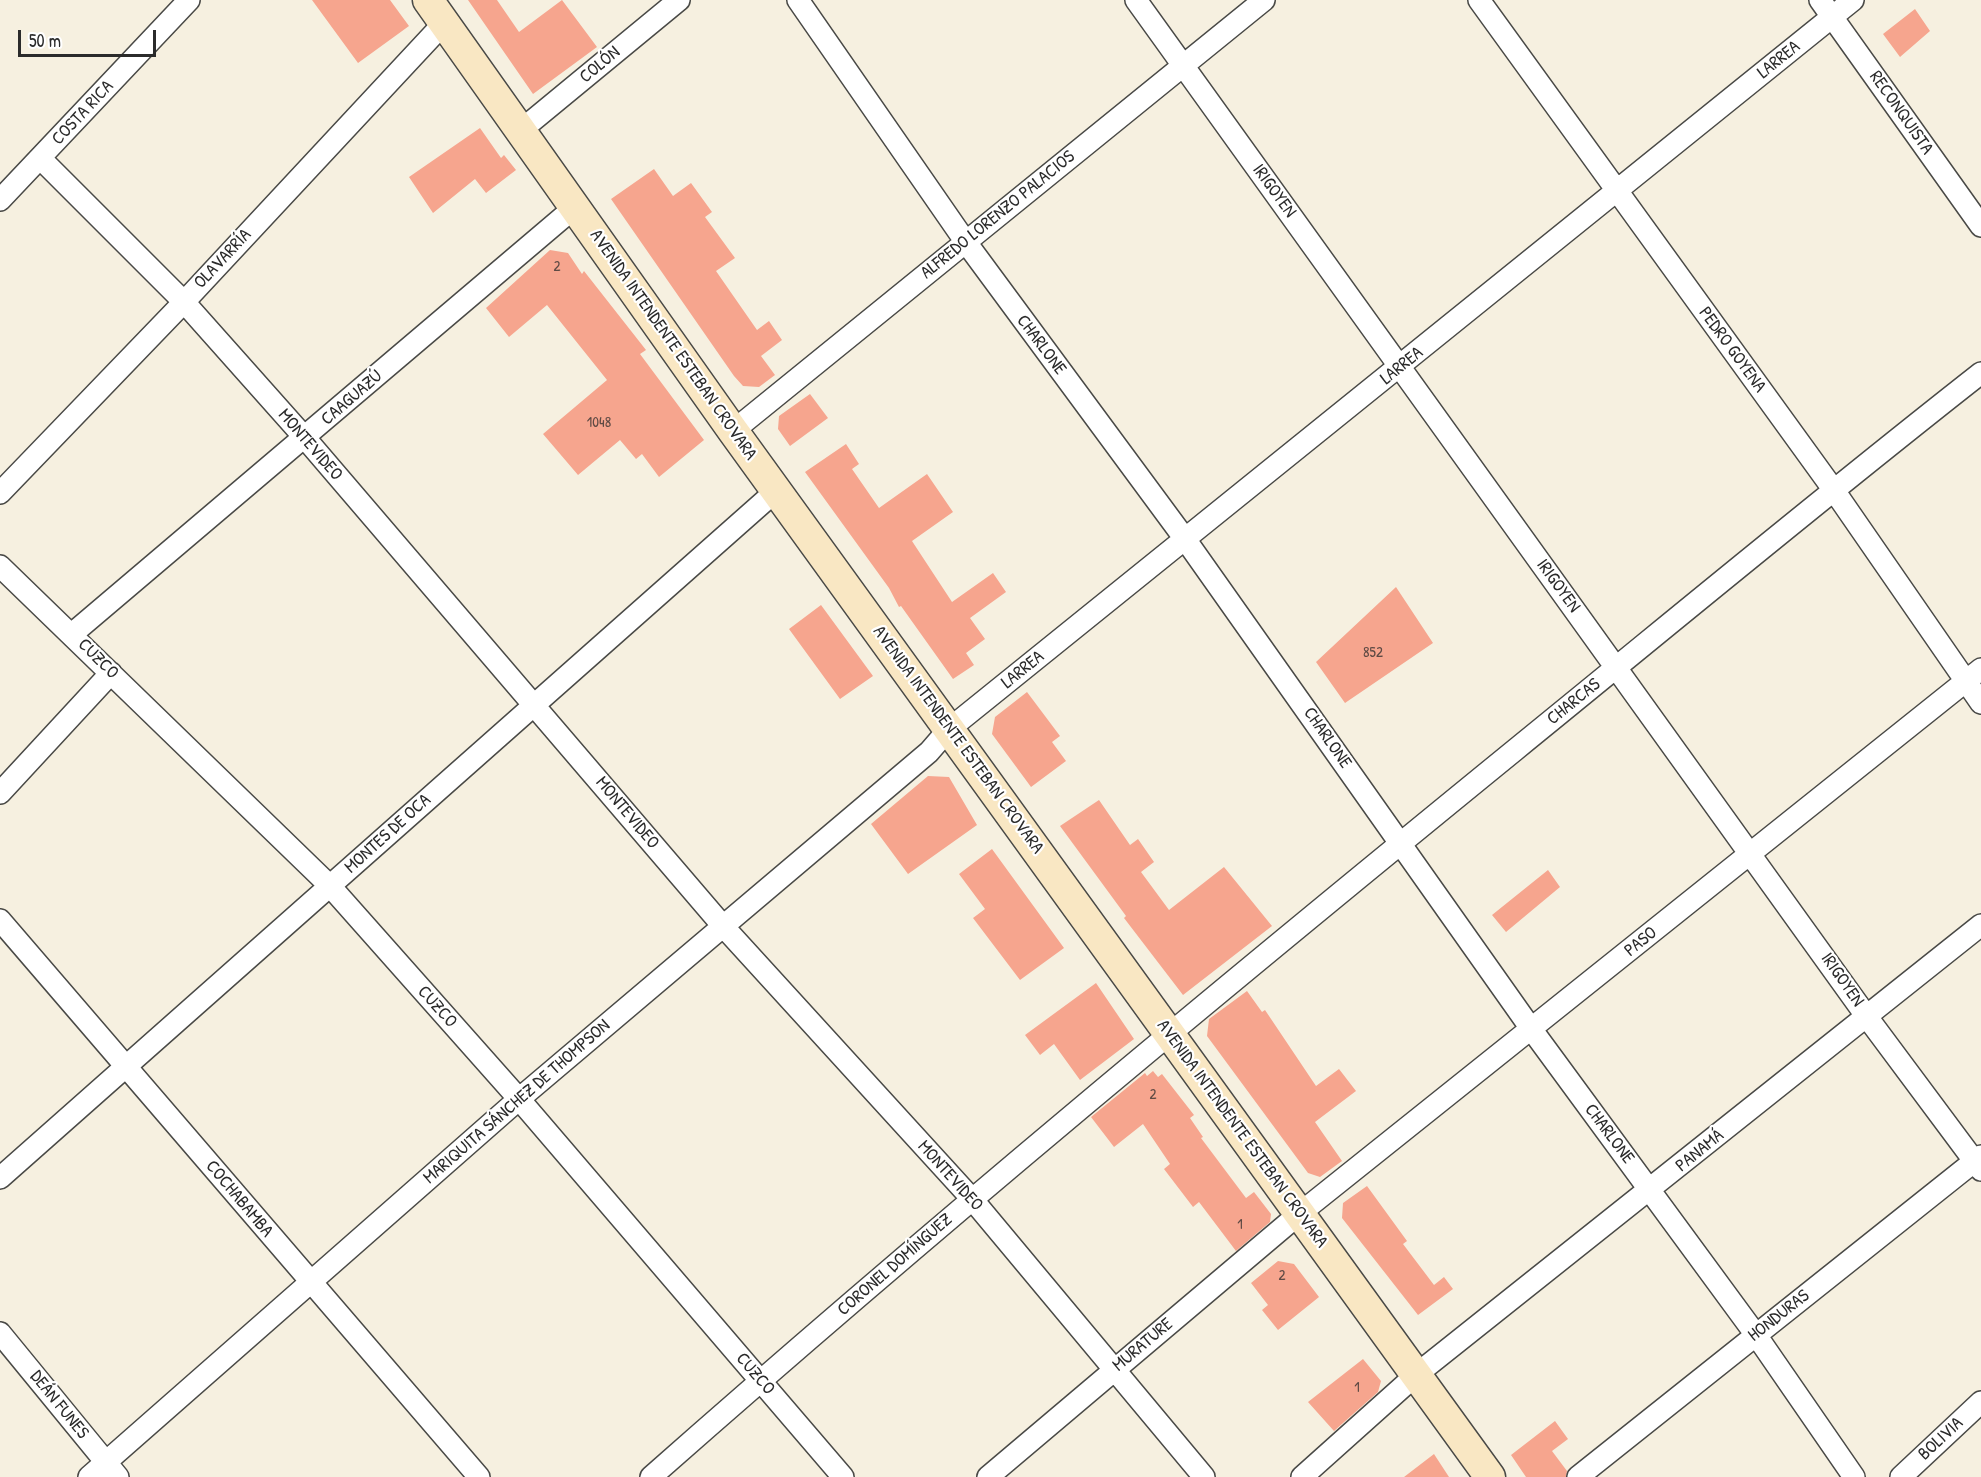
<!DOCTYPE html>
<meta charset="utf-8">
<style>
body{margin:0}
#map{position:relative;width:1981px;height:1477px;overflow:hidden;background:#f6f0e0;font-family:"Patrick Hand",sans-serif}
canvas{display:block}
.scale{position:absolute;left:18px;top:30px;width:138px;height:27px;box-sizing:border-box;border:3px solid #2b2b2b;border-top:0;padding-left:8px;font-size:18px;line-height:21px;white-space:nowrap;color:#2b2b2b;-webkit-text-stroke:4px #fff;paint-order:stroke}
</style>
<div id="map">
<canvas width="1981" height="1477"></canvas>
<div class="scale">50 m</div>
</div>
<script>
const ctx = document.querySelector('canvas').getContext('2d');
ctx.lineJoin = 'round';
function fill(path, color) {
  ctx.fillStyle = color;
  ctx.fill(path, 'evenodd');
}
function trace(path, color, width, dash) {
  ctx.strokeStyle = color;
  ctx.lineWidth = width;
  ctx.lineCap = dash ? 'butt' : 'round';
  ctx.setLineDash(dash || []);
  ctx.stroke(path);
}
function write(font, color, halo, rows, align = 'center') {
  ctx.font = font + ' "Patrick Hand",sans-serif';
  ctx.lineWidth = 4.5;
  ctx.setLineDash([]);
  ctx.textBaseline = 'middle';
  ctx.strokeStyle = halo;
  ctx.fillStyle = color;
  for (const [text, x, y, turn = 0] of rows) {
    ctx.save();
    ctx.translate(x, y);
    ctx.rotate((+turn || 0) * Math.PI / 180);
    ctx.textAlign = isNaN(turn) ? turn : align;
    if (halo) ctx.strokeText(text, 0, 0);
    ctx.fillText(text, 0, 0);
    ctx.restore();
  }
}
fill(new Path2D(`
 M312 0H390L409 26 358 63Z
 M468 0H497L519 32 562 0 597 47 533 94Z
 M1915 9 1930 31 1900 57 1883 34Z
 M480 128 501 158 504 155 516 170 486 193 475 179 433 213 409 177Z
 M654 169 673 196 691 183 712 212 705 217 735 258 716 271 757 330 769 321 782 340 761 356 775 375 759 387 743 386 734 376 611 199Z
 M550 250 568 253 582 274 584 271 646 350 640 354 704 440 659 477 642 454 636 459 620 440 578 475 543 434 607 380 547 305 509 337 486 308Z
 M810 394 828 418 790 446 778 429 779 416Z
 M846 444 859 464 852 469 879 508 927 474 953 512 912 541 952 602 993 573 1006 592 970 618 985 639 966 653 974 665 953 679 901 606 899 607 889 588 805 472Z
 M1396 587 1433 643 1345 703 1316 662Z
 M821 605 873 676 840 699 789 629Z
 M1027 692 1060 736 1052 742 1066 761 1031 787 992 734 995 717Z
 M928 776 949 777 977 825 908 874 871 824Z
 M1099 800 1130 845 1138 839 1154 862 1141 872 1169 910 1224 867 1272 926 1183 995 1124 918 1126 916 1060 826Z
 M992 849 1064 948 1020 980 973 918 985 909 959 874Z
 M1548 870 1560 887 1506 932 1492 915Z
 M1096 983 1134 1039 1080 1080 1054 1044 1040 1055 1025 1035Z
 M1247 991 1262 1012 1265 1010 1316 1086 1339 1069 1356 1091 1315 1122 1342 1161 1320 1177 1308 1173 1207 1036 1209 1019Z
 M1153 1071 1158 1077 1162 1074 1194 1115 1190 1118 1203 1137 1201 1138 1246 1198 1254 1192 1271 1214 1270 1222 1236 1251 1199 1202 1193 1207 1164 1169 1170 1164 1143 1124 1114 1147 1091 1117 1145 1073 1147 1076Z
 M1367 1186 1407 1241 1403 1244 1434 1285 1444 1277 1453 1289 1418 1315 1342 1218 1343 1203Z
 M1278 1261 1294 1264 1319 1297 1278 1330 1262 1310 1268 1305 1251 1283Z
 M1363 1359 1381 1381 1378 1392 1334 1431 1308 1402Z
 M1555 1421 1568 1439 1552 1451 1567 1471 1566 1477H1526L1511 1455Z
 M1434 1454 1449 1477H1404Z`), '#f6a58e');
const street = new Path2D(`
 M798 0 965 241 1185 539 1532 1030 1756 1335 1854 1477
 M1136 0 1867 1017 1981 1170
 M1479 0 1833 489 1981 703
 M1820 0 1981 226
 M520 131 679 0
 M40 158 184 302 305 438 722 925 972 1199 1204 1477
 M0 200 189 0
 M733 431 1264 0
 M0 493 184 302 444 23
 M0 566 330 886 519 1099 843 1477
 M72 634 575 207
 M0 793 111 673
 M0 920 479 1477
 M0 1178 777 490
 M0 1333 118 1477
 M89 1477 519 1099 929 752 948 730 1853 0
 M651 1477C933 1228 1223 988 1515 750 1670 624 1824 496 1981 373
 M988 1477 1299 1214 1981 669
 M1302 1477 1417 1374 1981 925
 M1578 1477 1981 1156
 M1901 1477 1981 1402`);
const secondary = new Path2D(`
 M428 0 733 431 1490 1477`);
trace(street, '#494946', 24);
trace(secondary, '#494946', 33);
trace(street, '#fff', 21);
trace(secondary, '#f9e7c3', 30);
write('15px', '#5e4a44', null, [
 ["2",557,267],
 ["1048",599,423],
 ["852",1373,653],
 ["2",1153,1095],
 ["1",1240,1225],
 ["2",1282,1276],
 ["1",1357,1388]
]);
write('18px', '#2b2b2b', '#fff', [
 ["LARREA",1779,60,-39],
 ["COLÓN",600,65,-40],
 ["COSTA RICA",83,113,-47],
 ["RECONQUISTA",1901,113,55],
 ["IRIGOYEN",1274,191,54],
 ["ALFREDO LORENZO PALACIOS",998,215,-39],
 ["OLAVARRÍA",223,259,-47],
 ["AVENIDA INTENDENTE ESTEBAN CROVARA",673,345,55],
 ["CHARLONE",1041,345,53],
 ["PEDRO GOYENA",1732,350,54],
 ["LARREA",1402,366,-39],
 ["CAAGUAZÚ",352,398,-41],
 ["MONTEVIDEO",310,445,49],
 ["IRIGOYEN",1558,586,54],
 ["CUZCO",98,659,45],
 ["LARREA",1023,670,-39],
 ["CHARCAS",1574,702,-39],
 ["CHARLONE",1327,738,55],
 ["AVENIDA INTENDENTE ESTEBAN CROVARA",958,740,54],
 ["MONTEVIDEO",627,813,50],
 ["MONTES DE OCA",388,834,-42],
 ["PASO",1641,942,-39],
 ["IRIGOYEN",1842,980,55],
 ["CUZCO",437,1007,48],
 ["MARIQUITA SÁNCHEZ DE THOMPSON",517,1102,-41],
 ["AVENIDA INTENDENTE ESTEBAN CROVARA",1242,1134,54],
 ["CHARLONE",1609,1134,53],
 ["PANAMÁ",1700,1151,-39],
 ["MONTEVIDEO",950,1176,48],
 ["COCHABAMBA",239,1199,50],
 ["CORONEL DOMÍNGUEZ",895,1265,-41],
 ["HONDURAS",1779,1316,-38],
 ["MURATURE",1143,1345,-40],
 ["CUZCO",755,1374,49],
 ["DEÁN FUNES",59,1405,51],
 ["BOLIVIA",1941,1439,-43]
]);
</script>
